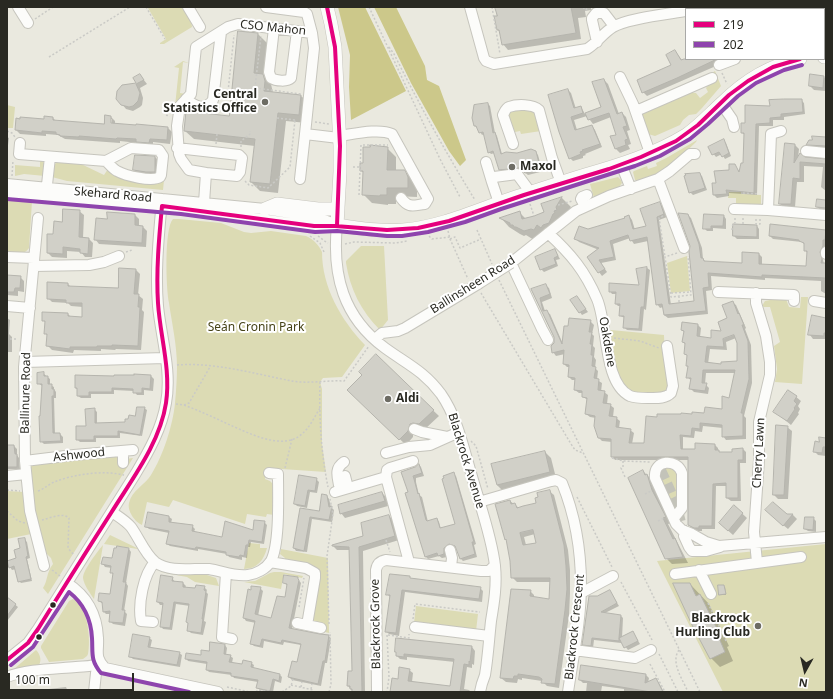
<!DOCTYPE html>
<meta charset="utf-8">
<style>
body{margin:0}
#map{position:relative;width:833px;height:699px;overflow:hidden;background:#eae9df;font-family:"Noto Sans",sans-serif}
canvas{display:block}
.frame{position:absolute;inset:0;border:8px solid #292922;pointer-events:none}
.legend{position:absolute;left:685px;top:8px;width:140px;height:52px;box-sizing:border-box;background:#fff;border:1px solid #a9a9a7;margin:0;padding:5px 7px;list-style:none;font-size:12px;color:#292922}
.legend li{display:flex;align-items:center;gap:8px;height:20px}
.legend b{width:20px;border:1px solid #a9a9a7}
.north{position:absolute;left:785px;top:651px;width:40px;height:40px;-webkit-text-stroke:3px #fff;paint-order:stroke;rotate:188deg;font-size:11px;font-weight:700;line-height:16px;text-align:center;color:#292922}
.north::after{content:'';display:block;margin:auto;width:14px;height:18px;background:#292922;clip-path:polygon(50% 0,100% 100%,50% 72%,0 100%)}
.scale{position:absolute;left:8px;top:673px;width:126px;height:18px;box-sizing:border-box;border:2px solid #292922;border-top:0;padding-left:5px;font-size:12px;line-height:14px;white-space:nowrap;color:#292922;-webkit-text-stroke:3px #fff;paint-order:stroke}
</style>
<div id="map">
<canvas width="833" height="699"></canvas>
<div class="frame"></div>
<ul class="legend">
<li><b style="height:5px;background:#e5007d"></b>219</li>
<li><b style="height:5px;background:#8e44ad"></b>202</li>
</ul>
<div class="north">N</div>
<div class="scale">100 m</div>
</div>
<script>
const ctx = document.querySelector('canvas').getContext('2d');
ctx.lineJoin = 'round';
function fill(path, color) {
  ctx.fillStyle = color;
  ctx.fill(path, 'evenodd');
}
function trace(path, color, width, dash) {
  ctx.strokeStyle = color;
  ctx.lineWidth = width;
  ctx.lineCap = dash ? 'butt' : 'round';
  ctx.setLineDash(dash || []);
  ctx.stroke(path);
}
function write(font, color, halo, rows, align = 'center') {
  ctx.font = font + ' "Noto Sans",sans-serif';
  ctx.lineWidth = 4;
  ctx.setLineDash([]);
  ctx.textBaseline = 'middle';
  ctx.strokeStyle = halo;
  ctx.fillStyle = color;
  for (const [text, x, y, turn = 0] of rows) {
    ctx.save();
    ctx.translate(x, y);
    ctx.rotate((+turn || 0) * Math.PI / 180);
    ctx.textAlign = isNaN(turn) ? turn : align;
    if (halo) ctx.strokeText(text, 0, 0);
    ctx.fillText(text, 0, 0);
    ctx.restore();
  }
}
fill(new Path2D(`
 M149 7H181C186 12 192 19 192 27L164 44H160V43L166 39 148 8Z
 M183 61 189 63 183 62 180 93 186 94 175 106 179 68 174 67Z
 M715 71 721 86 702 108 696 114 689 115 683 120 680 125 655 136 648 134 640 113 689 92 696 93 700 98 708 92 706 88 714 78 712 73Z
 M7 105 15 107 13 128H8L7 126Z
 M530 108 534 111 541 131 521 134 520 131 515 132 508 120V114L511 111Z
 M697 140 696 142 665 172 639 183 638 180H635L633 172 634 171 647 166 648 169 657 166 656 163 668 157Z
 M40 160 45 163V176L24 174 15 176V165L40 167Z
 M58 162 79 163 104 175 108 169 136 178 164 180 163 190 67 181 52 177 53 165Z
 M618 177 621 180 622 183 619 187V189L594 198 590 184Z
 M729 192H741V194L761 195V206L736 205V198H728Z
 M7 199 32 201 29 248C24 256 15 253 7 253Z
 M173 219H179L221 223 244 232 251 233 271 231 306 236C313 239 319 245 322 252 322 287 341 320 365 345L342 377 323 378 320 382 322 389V444L326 472 267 468 265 479 270 481 273 484 274 515 267 514 266 517 247 514 245 524 173 500 169 507 147 502 142 525C135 522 127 511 129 503 132 490 145 485 151 475 163 456 173 425 175 403 176 392 177 378 177 367 177 345 172 324 169 303 166 289 164 228 173 219Z
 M361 246H384L388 320 380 330C361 311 350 289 346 263V261Z
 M687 256 690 291 671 293 667 263Z
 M770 297 786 299 789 307 800 308 801 297H808L802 384 775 382 777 369 774 346 780 342 770 307H764L762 306 765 301 770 300Z
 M611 330 664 335 665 367 670 381 667 390 662 393 636 394 629 391 617 375 611 347Z
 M115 457H117L119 460 133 458 48 594 43 588C48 580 46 573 53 564L51 558 45 552 35 513 31 466 34 465 71 459Z
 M661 467 678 469 680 501 675 510 670 506 658 471Z
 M7 491 24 492 31 534 7 539Z
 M110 535 137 548 138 549 104 544Z
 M249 543 260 544V548H267C264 560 257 569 244 569Z
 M826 544V692H723L657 561Z
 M103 545 94 599C90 593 84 585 83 578 83 570 98 551 103 545Z
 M281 549 328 558 329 633 325 632 326 628 314 621 313 619 319 578 285 561V558L280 554Z
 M160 572 189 575H207L216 578 219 586 195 582 187 577Z
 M274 572H281L303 576 302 578 284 574 281 589 244 582 255 581 270 573Z
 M73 599C88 604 91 641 88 654L87 656 83 659 49 662 41 648V646L69 601Z
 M416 606 478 614 476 631 414 623Z
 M36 650C40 654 42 660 39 665L14 669Z`), '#dcdbb4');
fill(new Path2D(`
 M338 7H365L406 91 351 120 349 87 350 55Z
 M374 7H396L425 66 427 80 439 86 466 160 460 166 449 151 411 83Z`), '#ccc88a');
fill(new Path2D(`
 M496 7H591V10L585 11 586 17 578 18 581 39 508 50 503 44 501 33 498 30Z
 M795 7H826V48L824 49V9H795Z
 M258 34 267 43 263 76 271 84 273 93 301 96 310 104 307 123 286 121 278 193 260 191 251 182 255 146 194 139 185 131 229 117Z
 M675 51 682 60 686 59H732L647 96 643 92 672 66Z
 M140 75 147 84 140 88 143 98 142 105 140 107 133 111 126 109 122 104 117 95 120 88 126 84H137L134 78Z
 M824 77 826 79V91L814 90 810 86Z
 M604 80 608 84 619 114 622 113 626 117 630 130 627 131 631 144 628 145 630 149 620 153 615 148 617 135 611 117 593 124 587 116 574 120 577 130 592 126 595 130 602 147 585 154 586 155 583 156V158L573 161 570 158 568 90 571 93 576 109 581 107 585 114 602 108Z
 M801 100 804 103 805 114 784 117V120H773V126H759L757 195 729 193V196L717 198 714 195 717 184 734 165 740 172 744 164 745 135 742 133 746 124Z
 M488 104 490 106 495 133 497 136 502 154 535 152 538 155 541 166 540 172 528 175 522 170 502 172 500 169 495 153 491 154 489 152 484 134 482 135 478 128 475 126Z
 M111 117 115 121V125L168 128 172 132 170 144 153 142V146H141L138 143 120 141V143L65 139 58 135 46 134V136L20 134 16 130 45 120 53 118 56 121 105 125ZM110 119H112L111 128Z
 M826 136V150L811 148 807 144 826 138Z
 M7 137 9 138 7 153Z
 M723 140 726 143 731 156 725 159 722 154 716 157 709 148Z
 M795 145 799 149 798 158 826 160V191L821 187 823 167 804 166V182H797L795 207H784L780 204Z
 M387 148 396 157V171H404L413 180 417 187V197L396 196V204H388V205L372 203 363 194 364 173 361 171 364 164Z
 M155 157 159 161V176L139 174 134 170Z
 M699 174 702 176 707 190 693 195 690 192Z
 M562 198 571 207 565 217 534 240 526 235 524 236 520 234 509 227 501 218 519 212 526 219 545 212 543 205Z
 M826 201V212L822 211 817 207Z
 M659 203 663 206 667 217 659 220 671 305 695 302 688 215 691 218 702 248 703 259 707 263 743 264 759 254 762 257V265L807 267 808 254 805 250V245L802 242 773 239 770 236 771 225 826 230V247L822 256 824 264H826V294L821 291V281L765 278V280L711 276 712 290 706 291 708 314 668 318 664 315 663 307 660 308 657 304 648 241 634 244 630 238 613 244 616 260 601 263 607 272 602 276 588 257 599 250 579 242 575 238 588 230 626 219 629 216 632 220 635 230 648 227Z
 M79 211 84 215 83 238 89 239 93 243 92 257H85L81 252 67 251V258L52 257 48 253V235H54L63 223Z
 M135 215 139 219V226L143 227 147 231 146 247 99 244 95 239 108 220Z
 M724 216 726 219V229L713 228V231H707L704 228Z
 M757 226 759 229V239H737L734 236Z
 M555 250 560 259 556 260 558 266 544 272 541 269Z
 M647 268 650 270 646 310 644 309 642 331 627 330 624 327 625 318 620 316 621 306H618L616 304V294H612L610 291 640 286 637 270Z
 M136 270 140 274 138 295 143 299 142 310 144 312 141 350 116 349 115 350 101 349V351L74 350 73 353 52 350 48 346V336L45 333 46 323 43 320 68 314 71 317 83 318V307L71 306 68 303 52 302 48 298 68 284 71 287 118 289Z
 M7 276 20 277 24 281V292L18 291V296L7 295Z
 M545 285 549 288 552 298 542 302 545 311 550 314 563 344 590 321 594 325 592 334 594 336 593 346 595 348 594 357 596 360 595 368 598 371 597 380 602 383 601 392H604L608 395 607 404 610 405 614 408 613 417 616 418 620 421 619 428 630 430 634 433 632 444H645L658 418 705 414 723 410 730 399 736 373H706L705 384 709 388 708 394 694 392 691 389 692 381 687 377 688 367 687 366 688 356 685 354 686 345 683 342 684 332 682 330 683 323 698 325 701 328 700 337 712 339 722 332 729 319 732 302 736 305 746 328 745 329 751 345 752 383 744 416 746 418V439L726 440 723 436V428L703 426 702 432 695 431 694 438 683 437V450H696L715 445 718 448V451L722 453H733L743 449 746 452V463H740L741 501H731L727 498V486H716L715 529H702V531H698L692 528 689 525V460H615L612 456V442L602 441 599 438 596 418 590 417 586 414 588 400 583 397V393H579L575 390 576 380H572L569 377 570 367H567L564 364 565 354 556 356 553 352 555 337 532 290ZM736 338 738 342V362L722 365 708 364 710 349 727 350 726 342Z
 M577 297 588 312 582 315 572 301Z
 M7 318 10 320 9 334 12 337V352H7Z
 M826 319V340L825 339H813L810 335Z
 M826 349V361L825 359Z
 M376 356 439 416 425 429 413 433V437L406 445 354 396 363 375Z
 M44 374 50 379V385L54 387V389L56 392V398H54L55 434H60L63 437V443L44 444 41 441 42 386 38 383Z
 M151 376 154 379 153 391 144 390V395H137L134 391 114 390V394H91V398H81L78 396V391L76 388Z
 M789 391 801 401 798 406 800 409 798 413 799 414 791 425 774 411Z
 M144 408 147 410 142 436 120 433V438H96V442H80L77 439 87 427 95 410 97 412V424L126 423 135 417Z
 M787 427 792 431 788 499H778L774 495Z
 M826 439V456L818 455 814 451 820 443Z
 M14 446 17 449V455L19 458 20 469H7V457Z
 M545 452 551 458 556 478 503 491 497 485Z
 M419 465 421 467 424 476 416 478V482L419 495 422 497 428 522 437 519 439 522 441 529 457 525 453 474 456 476 476 544 474 545 477 557 463 561 460 558 457 547 452 546 447 557 442 558 439 556 428 559 425 556 409 493 402 472 415 468Z
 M643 471 653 481 658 496 671 523 668 524 688 563 672 564 666 558Z
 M316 479 319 482 317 493 310 492 307 508 297 506 295 504Z
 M549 491 554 495 568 550 570 570V594L569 615 559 688 547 686 542 681 522 678V680L518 679 517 683 506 682 501 678 530 591 534 595V598L550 600 551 582H517L512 577 508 541 506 539 510 501 519 508 537 503ZM535 534 537 543 526 545 524 537Z
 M382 493 386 497 388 506 345 518 341 513Z
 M327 496 329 499 331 507 334 510 332 522 312 519 307 552 296 551 294 548 301 509 319 512Z
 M734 506 747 518 733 535 724 527Z
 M771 515H793L797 519 788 529Z
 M389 516 393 520 399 540 363 551 365 692H353L348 686 353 672 350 550H337L333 546 364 537Z
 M169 517 172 519 171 523 192 526 195 529 194 532 223 538 254 531 264 522 267 525 264 544 251 542 250 547H248L247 558 242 557V560L229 557 227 554 198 549V551L170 546 167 544 169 533 149 529 146 526Z
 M813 518 816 521V532L808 531 805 529Z
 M24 539 27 542 30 558 27 559 32 581 21 583 19 581 16 569 12 570 10 567 17 559Z
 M129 549 131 552 126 583 128 586 124 611 127 614 125 626 113 624 110 621 111 614H106L104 612 103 604 99 601 110 595 113 574 111 572 112 568 105 567 103 564 113 560Z
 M409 577 412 580 480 588 483 591 482 602 405 592 399 636 389 634 386 631 390 597 387 594Z
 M172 578 175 582 183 583 186 586 185 588 196 589 204 587 207 590 206 592 208 594 204 621 206 622 203 635 191 633 188 630 189 624 187 622 190 606 176 604 172 630 163 629 161 626 164 605H160L158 602Z
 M297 578 301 583 292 629 328 636 331 638 327 663H325L321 686 292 680 289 677 297 664 301 645 284 642 283 645 264 641 263 648 254 646 251 643 256 623 246 621 244 618 251 591 260 588 263 591 258 616 272 619 285 598 288 586 284 583Z
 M690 584 709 604 729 646 727 647 733 661 720 667 711 658Z
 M719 586 725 587 726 595H720Z
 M610 591 619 606 605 613 621 616 623 618 622 638 633 632 640 644 628 650 621 641V643L594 640 593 648 586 647 584 644 597 597Z
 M7 598 18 607 7 621Z
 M149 638 152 640 150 649 179 653 182 655 180 667 133 659 130 656Z
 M397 639 472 647 475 651 474 665 472 664V668L467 667 464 689 469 690 471 692H391L409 670 413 673 412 682 451 688 455 662 407 657V660L400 659 397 656 396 652Z
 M225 645 227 648 226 655 230 656 233 658 232 663 243 666 251 663 254 665 253 669 280 675 282 677 281 683 275 681 273 692 260 690 257 687 258 682 234 678 232 675 209 672 207 670V664L188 661 186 658 201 656Z
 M646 675 649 678 648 683 656 679 659 683 664 692H624V689L602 686 601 692H586L587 683H583L580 680Z
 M66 687 68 692H23Z`), '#0003');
const building = new Path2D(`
 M495 7H571L576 33 502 45 499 30H497L494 16H497Z
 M238 31 258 33 254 73 263 74 265 81 264 91 301 95 299 115 278 113 270 184 250 182 255 139 184 131 186 111 229 116Z
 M675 50 681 60 684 59H717L677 78 642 93 637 80 671 65 666 55Z
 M140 74 144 80 136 84 140 93 138 101 133 106 129 107 121 105 116 99 117 91 122 85 136 83 133 78Z
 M810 74 824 76 823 88 809 86Z
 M604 79 617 114 622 112 627 126 623 127 628 139 625 140 626 145 615 149 610 136 616 135 609 113 588 120 585 113 601 107 592 82Z
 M568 89 574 108 581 106 583 113 571 117 575 130 592 125 600 144 582 150 583 151 580 152 581 154 569 159 559 132 548 95Z
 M784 99H802L803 112 781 114V117L770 118V123L756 124 754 193 726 190 727 194 713 195 712 183H716L714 171 729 170V164H735L739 172 741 163H743L744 133H741V123H745V105L770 106 769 100Z
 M488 103 493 133 495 132 501 154 506 152 517 153 531 149 536 151 539 163 538 170 525 173 519 168 499 170 493 151 488 153 483 132 479 133 476 126H474L472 118 474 105Z
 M105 115 111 116V123L136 125V124L168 127 167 140 150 139 149 143 136 142V139L117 138 116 139 79 136V137L60 136V135L56 134V132L42 131V133L15 130 16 118 20 119V117L44 119V116L53 117V120L104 124Z
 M812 136 826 137V146L806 145 809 140H812Z
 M724 139 729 153 722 157 719 152 712 155 708 147Z
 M785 143 795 144 794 163 800 153 805 157 826 159V164L800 162V179L793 178 791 204H779Z
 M370 145 388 147 387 170H405L408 177V188H387V195H380V196L362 195 363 171H360V163H363V147H370Z
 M135 155 155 156V172H146L133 170Z
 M700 173 705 188 689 193 684 176 686 175 685 174Z
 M562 197 556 207 557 210 554 211 555 213 553 214 549 223 543 225 541 228 537 225 534 230 531 229 524 231 516 227H514L513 225H510V223L499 218 520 211 522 219 534 216 544 212 541 204Z
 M817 199 826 200V208L816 207Z
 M660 202 664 214 657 217 669 304 694 301 689 252 690 246 678 213 688 214 699 244 701 258H703L704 261 742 263V252L759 253V264L806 266 807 251H804V243L799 241V240L769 236 770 224 826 230 825 240H823V246L820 252 822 259 821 263H826V278L762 275V277L708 273 709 287 703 288 706 311 664 315 662 304 656 305 647 237 630 241 628 235 610 241 614 257 599 260 605 269 598 273 587 257 599 248 574 239 579 226 588 229 625 218 624 217 629 215 633 229 646 226 640 209Z
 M63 209 80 210 79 237 89 238 88 254 80 253V249L63 247V254L47 253V234H53L54 221 62 222Z
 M107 212 135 214V225L143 226 142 243 94 240 96 218 107 219Z
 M704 214 724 215 723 226H711V229H703Z
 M733 224 757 225V237L733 236Z
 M555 249 558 256 554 258 556 264 540 270 535 257Z
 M647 267 644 307H641L639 329 623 328 624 316H619L620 304H615L616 292H609V283L639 285 636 269Z
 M119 268 136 269 134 294H139L138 307H140L138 346 112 345V346H97V347H70V349L46 346 47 334H44L45 321H42V312L68 313V316L82 317V303H66V300L47 299V282L68 283V286L118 288Z
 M7 275 21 276 20 288H15L14 292H7Z
 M546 284 550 294 540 298 543 311 547 310 562 344 564 326H568L569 318 591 320 589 332H592L590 344H592L591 355H593L592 366 596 367 594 378 599 379 598 390 605 391 603 403 611 404 609 416 617 417 616 427 631 429 629 443H644L646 416 657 417V414H681V413L692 414V412L704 413 705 407 722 409V396L729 398 735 370H703L702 383H707L705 391 689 389 691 378H686L688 366H686L687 355 684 354 685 343 682 342 684 331 681 330 682 322 698 324 697 336 711 338V330L721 331 718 322 727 318 722 305 733 301 738 314 739 313 744 325H742L748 341 749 379 741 413H743V436L722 437V425L700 423V429L692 428 691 436 680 435 681 449H695V443L715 444V450H719V452H732V449L743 448V460H738V498H726V483L713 484 712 526H699V528H694L688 525V457H611V439L598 438 594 426 595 416 585 414 587 398 582 397V391L574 390 575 378 568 377 569 365 563 364 564 350 552 353 551 346 554 343V337L531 289ZM734 335 737 343V361L721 362V364L705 362 707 346 724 347 723 339Z
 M577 296 586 309 579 313 570 300Z
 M812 315 826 318V333H824V336L808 335Z
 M376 354 434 410 419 424 413 423 410 424 408 431 399 440 347 390 362 375 359 372Z
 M44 372V376H48V384H52V389H54V396H52L53 433H60L61 441 40 442 39 416H40L42 384H37V373Z
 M134 374 151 375 150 389 142 388V393H133V389L112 388V392H89V396H77V388H75V375L114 376V375H134Z
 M788 390 797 396 794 401 797 404 794 408 795 409 787 421 773 412Z
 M137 407H145L140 435 118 431V436H94V440H76V426H86L85 409 95 408V423L125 422V419H128L129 415 135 416Z
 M776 425 788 426 784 495H773Z
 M819 437 826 438V447H823L822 453 813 452 815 441 819 442Z
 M7 445H14L15 454H17V467H7Z
 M545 451 550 472 497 485 491 464Z
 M419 464 422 473 413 476 414 479 418 494 419 493 426 520 427 521 437 518 440 528 455 524 442 479 444 478 443 476 454 472 474 542H472L475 554 460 559 455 546 449 544 444 548V554L438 556 437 553 425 557 405 493 408 492 401 472 415 467Z
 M643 470 645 475 647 474 652 490 666 517 663 518 673 539 675 538 683 557 665 559 628 478Z
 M299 475 317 478 315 491 308 490 305 506 294 504Z
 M550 490 564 545 566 566 567 589 565 610 555 684 541 683 542 679 539 677 518 674V676H514L513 679 500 678 511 589 531 590 530 596 549 599 550 578H511L510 561 506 539 505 540 495 504 510 500 511 504 515 503 517 508 523 506 536 503 535 498 538 497 537 493ZM533 530 536 543 523 545 520 533Z
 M382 492 385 501 340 514 338 505Z
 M322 494 327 495 329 507 332 506 329 520 310 517 304 551 293 548 300 508 319 511Z
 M773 502 787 514H793L783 526 765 510Z
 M734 505 743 513 728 531 719 523Z
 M148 512 169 516V522L193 525 192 531 222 537 225 521 253 530 254 520 265 521 262 542 249 540 248 545H246L244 556 240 555 239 557 226 555V552L196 547 195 549 166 544 169 531 145 527Z
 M389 515 395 536 359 547 362 692H352V689H350V686H347L348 671H352L349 547 332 546V545L363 536 361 523Z
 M805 517H814L813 530 804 529Z
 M25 538 28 556 26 557 31 579 18 582 14 566 9 568 7 561 16 558 14 550 20 548 18 539Z
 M117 546 129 548 123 582H126L122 610H125L123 623 109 622 110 611 103 612 102 602 98 601 99 593 110 594 113 573H110L111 566 101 564 103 557 112 558 114 548H116Z
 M390 574 410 576V578L481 587 479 599 402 590 396 633 385 632 390 595H386Z
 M161 575 173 577 172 581 183 582V587L195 588 196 585 205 586 204 590 206 591 202 619H203L201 633 187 631 188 623 186 622 189 604 174 602 170 628 160 627 163 603 157 602Z
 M284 575 298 577V579L299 580 289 628 320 634 329 635 325 661H323L318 684 288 677 292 661 297 662 301 644 282 640 281 643 262 639 260 646 250 644 255 621 243 618 248 589 251 590V586L261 587 255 614 271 618 277 596 285 597 287 584 283 583Z
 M673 583H690L696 596 700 594 721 637 719 638 725 652 710 659 692 625Z
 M718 585H724L726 594 719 595Z
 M610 590 617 603 601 612 621 615 619 638 633 631 638 641 624 648 619 638V641L592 638 591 646 582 645 589 596H597Z
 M7 597 16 604 7 616Z
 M133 634 150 637 148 647 180 652 177 665 129 657Z
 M396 638 472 646 470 662 469 661V665L464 664 460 692H390L392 678 398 679 399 667 410 669 408 681 450 686 454 659 404 654V657L396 656V652H395Z
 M210 642 225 644 224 654 231 655 229 662 242 664 243 660 252 662 251 667 280 674 279 681 273 679 270 691 256 688 258 680 231 676V673L206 670 207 662 185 659 186 653 201 655V650L209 651Z
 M581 665 646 674 645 683 656 678 663 692H651L579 680Z`);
fill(building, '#d1d0c8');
trace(building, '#b5b4ad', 1);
trace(new Path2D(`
 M661 470 676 503 684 534`), '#c3c3b9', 10, [10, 5]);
const minor = new Path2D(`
 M18 7 28 23
 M188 7 200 27
 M266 7 304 12 307 14 312 33
 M470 7 484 58 486 61 494 64 587 49C597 43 603 33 613 27 628 18 668 14 686 11
 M758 7 759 9
 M702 9 710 7
 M274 28 269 72 271 78C276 81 287 82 291 78L297 31
 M597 42 592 20V18L596 13H604L614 26
 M719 65 735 59
 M620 77 633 104 650 153
 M186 99C195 106 204 112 213 100L221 32
 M721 103 732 119 734 127
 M636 111 712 78
 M339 136C354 134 379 128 392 134L428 199 425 204C414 205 409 209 401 198
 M20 143 19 154 106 161 131 148 159 150 163 156 161 175 160 177C152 182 126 176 117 171 113 169 109 164 106 161
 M513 144 503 115C505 111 506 108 509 107 517 104 533 104 539 110L552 158 561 183
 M177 148 239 155 242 158 240 172 237 176 206 173
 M806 151 826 153
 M486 162 492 182
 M621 164 631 189
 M300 179 305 134
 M658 179 684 248
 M7 184 265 209 316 217 337 225
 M7 193 182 208 310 226H333
 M46 194 50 157
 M204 203 206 173 189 170 181 159 179 154 177 126 180 106 191 94 196 47 228 27 238 24 312 33 314 48 305 134 339 138
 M499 203 492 182 494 177 517 174 531 193
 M585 206 581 199 582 197 587 195
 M734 209 768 210 826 215
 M768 210 771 134 781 131
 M38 218 24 367 25 461 30 511 44 566
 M337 225C332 275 343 317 385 348 407 364 424 371 441 394 457 417 463 446 471 473 479 502 492 537 495 566 497 585 494 603 491 621 489 639 488 657 485 675 483 680 481 686 480 692
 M548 233C571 254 585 271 597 299 608 324 603 383 630 396 635 398 642 398 648 398 656 398 665 399 671 393L673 386 667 346
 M826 254V252
 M7 257 34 258
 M34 266 89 265 104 262 119 256
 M718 292 794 295V301
 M756 293V303L766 336 770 362V375L759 422V460L754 532 757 562
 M814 301 826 303
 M7 306 30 308
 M375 339 382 333 398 331 405 328 478 284
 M548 340 542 329 511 263 576 211 609 196 658 179 670 171 690 154H695
 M25 362 165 358
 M414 429 422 432 447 437
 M123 451V463
 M386 453 409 447 430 445 459 432
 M25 461 74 455 133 450
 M7 476 26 474
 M345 476 348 488
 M339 485C337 475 335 468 344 462
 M335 492 386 477
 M479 502 551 481 556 480 562 483C575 515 581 551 581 585 581 621 573 657 568 692
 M112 512C119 517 126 521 131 527 139 538 145 554 155 562 170 573 193 568 209 569 222 571 235 577 248 575 256 574 266 569 271 561 280 543 278 496 278 474L269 473
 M674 518 682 508V473C677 458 653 459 655 478L676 524 682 530 692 534 706 542 719 546 826 537
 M684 536 689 547 692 551H706L720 547
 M450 550 452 558 451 567
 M270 562 306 568 315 573V578L307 625
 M409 562 386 477 387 470 390 468 413 461
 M699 570 711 594
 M226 573 222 637 232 639
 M675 574 801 557
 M67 583C87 596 97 614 98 638 99 651 94 657 105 668L218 692
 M581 593 613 576
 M153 622 141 621C138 604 143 575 155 562
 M297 623 321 628
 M415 627 489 636
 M574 650 635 658 651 650
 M7 660 28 643 38 629 136 473C149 451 162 428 166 403 172 371 161 337 158 306 155 270 159 235 162 199
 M7 677C27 669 54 669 76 667 85 666 92 667 101 663
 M94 692 96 673 101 663
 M377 692 376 570C377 564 380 561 386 560L481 571H489L495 565`);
const major = new Path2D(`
 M327 7 331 24 335 47 340 146V172L337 225C359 228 381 232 403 230 442 227 479 209 516 197 539 190 562 182 585 175 620 165 655 154 686 135 699 126 710 114 722 103 743 82 770 65 800 59
 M824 57H826
 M265 209 277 204 318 209H338`);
trace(minor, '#c6c5bd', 12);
trace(major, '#c6c5bd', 14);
trace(new Path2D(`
 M146 7 165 39
 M369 7 440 159 460 197
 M492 7 500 54
 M583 7 586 10 588 7
 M35 19 53 7
 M389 47 394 54C419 104 446 153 475 200
 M49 57 130 7
 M722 73 727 84
 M255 88 301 94
 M254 96 261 36
 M165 108V115L170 116
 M216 110 232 112
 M226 111 234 35
 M277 118 295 120
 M315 122 329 124
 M7 131 12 133 15 137
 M216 144 217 134
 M241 147V141L250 134V131
 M353 167H360
 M12 176 13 160
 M245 181 249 185 268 188 290 167 295 120
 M743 193 759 194
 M359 195 361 145H388
 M530 204 534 216
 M558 205 572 201
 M663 216 659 218 665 257
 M756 219V224H760V218
 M743 224V218
 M477 230 492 264
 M732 230 733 223H735V218
 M448 231 450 239 468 279
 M310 236 320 243 324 252
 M318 236 326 242 328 243
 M429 236 432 239 450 237
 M450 239 455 237 460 248 481 239
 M345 244 354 242 396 243 407 241
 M126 252 132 250
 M677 253 665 257 671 297 691 295 688 256
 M499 280 700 692
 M481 293 571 444 575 450 583 453
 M671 293 691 292
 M679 296V302
 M614 338 640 341 659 348
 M10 339H18
 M177 365C215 362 255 374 292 381 309 384 327 380 344 381L369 346
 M320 382C319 418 321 452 328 487
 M176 404 184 405 189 403 210 367
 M184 405C200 411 215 418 230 425 249 433 284 452 303 433 310 427 315 416 320 408
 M471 441 476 446 488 489
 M612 458 623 461 651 462
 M623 461V467L621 468 625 477
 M285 468 292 439
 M7 490 20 491
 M38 491C44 489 48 485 54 482 75 474 103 470 124 475
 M645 494 651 491
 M577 497 612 567
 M7 511 18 521 25 523
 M42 520C51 518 62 512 69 518L68 548 74 555
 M658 521 664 518
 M386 540 390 552
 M52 570 60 576
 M621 582 652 640
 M708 603 726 641
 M299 607 304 578
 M413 619 415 604 480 612
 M329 624 327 556 333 514 330 499
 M387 635 389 677 387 692
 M388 635 409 638V634
 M679 650C670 662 683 680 688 692
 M659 654 678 692
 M650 664 665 692
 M291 685 313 690
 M227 687 250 692
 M301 687 302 682
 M311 689 312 684
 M256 692 258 690 275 692
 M282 692 291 686 293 679
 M329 692 331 684 330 632`), '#cacac6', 1.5, [2, 2]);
trace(minor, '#fcfcfa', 10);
trace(major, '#fcfcfa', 13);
const minorBridge = new Path2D(`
 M478 284 511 263`);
trace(minorBridge, '#c6c5bd', 12, []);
trace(minorBridge, '#fcfcfa', 10);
trace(new Path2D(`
 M327 7 335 47 340 146 337 225
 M7 660 28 643 38 629C62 590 86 552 111 513 132 479 160 443 166 403 171 369 160 336 158 303 156 271 159 238 162 206L314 226H335L387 230 418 228 449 221 524 195 609 169 641 157 676 141 698 125 729 95 748 81 773 67 800 59`), '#e5007d', 4);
trace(new Path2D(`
 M7 199 181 214 315 232 337 231 387 236H402L428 232 465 222 501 209 635 166 660 156 690 139 708 124 738 96 756 83 784 70 802 65
 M11 665 33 647 69 592C83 603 91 619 92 638 93 653 90 660 101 673L189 692`), '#8e44ad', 4);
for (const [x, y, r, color] of [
 [265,102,4,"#6d6c64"],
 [512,167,4,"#6d6c64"],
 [388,399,4,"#6d6c64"],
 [53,605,3.5,"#292922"],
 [758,626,4,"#6d6c64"],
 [39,637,3.5,"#292922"]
]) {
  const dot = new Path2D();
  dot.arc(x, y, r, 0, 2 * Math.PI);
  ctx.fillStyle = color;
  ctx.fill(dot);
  trace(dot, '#fff', 1.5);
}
write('12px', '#292922', '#fff', [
 ["CSO Mahon",273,28,6],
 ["Skehard Road",113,195,5],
 ["Ballinsheen Road",473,285,-32],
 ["Oakdene",607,342,80],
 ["Ballinure Road",26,393,-89],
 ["Cherry Lawn",759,453,-87],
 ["Ashwood",79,455,-6],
 ["Blackrock Avenue",466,461,73],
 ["Blackrock Grove",376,624,-91],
 ["Blackrock Crescent",575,627,-84]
]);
write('bold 12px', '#292922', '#fff', [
 ["Central",257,95],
 ["Statistics Office",257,109],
 ["Maxol",520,167,"left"],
 ["Aldi",396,399,"left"],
 ["Blackrock",750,619],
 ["Hurling Club",750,633]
], 'right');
write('12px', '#464318', '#fff', [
 ["Seán Cronin Park",256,328]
]);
</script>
